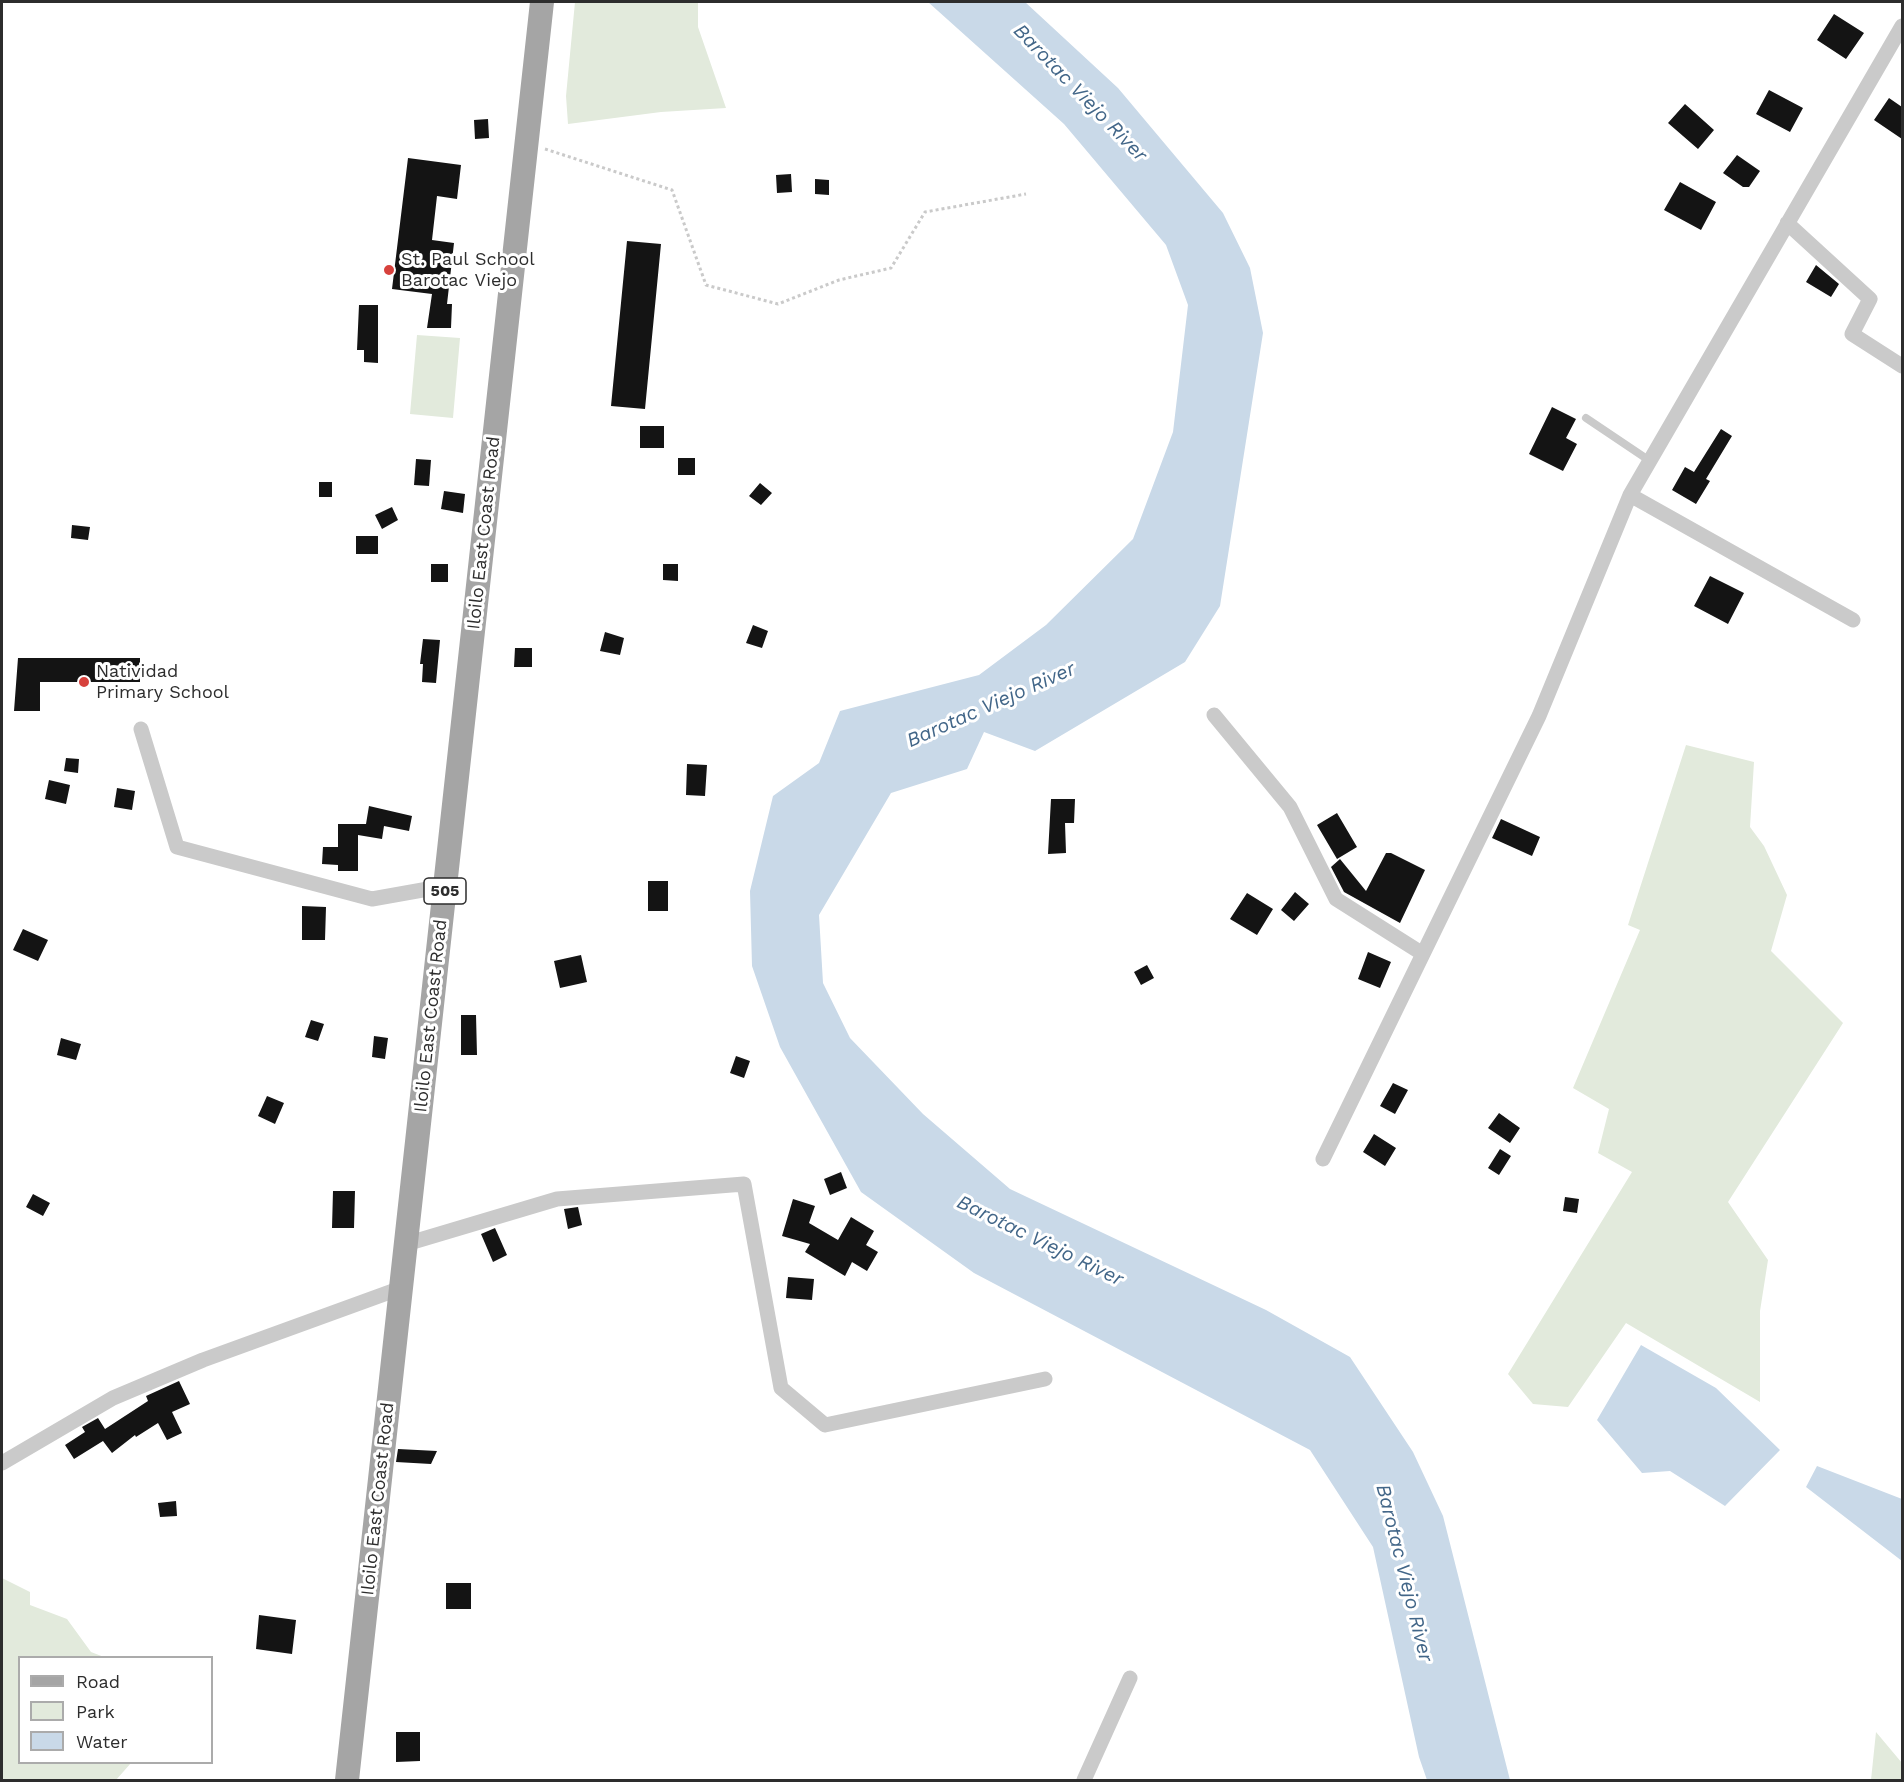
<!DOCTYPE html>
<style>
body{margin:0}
#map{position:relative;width:1904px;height:1782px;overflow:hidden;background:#fff;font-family:"Work Sans",sans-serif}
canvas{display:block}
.frame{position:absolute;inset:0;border:3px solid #2d2d2d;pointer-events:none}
.legend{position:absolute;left:18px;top:1656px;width:195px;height:108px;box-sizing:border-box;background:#fff;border:2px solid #ababab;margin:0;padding:8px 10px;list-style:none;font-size:18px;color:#2d2d2d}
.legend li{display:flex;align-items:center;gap:12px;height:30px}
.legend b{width:30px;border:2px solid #ababab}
</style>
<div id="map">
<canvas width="1904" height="1782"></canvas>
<div class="frame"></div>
<ul class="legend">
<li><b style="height:8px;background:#a5a5a5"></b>Road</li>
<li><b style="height:16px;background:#e2eadc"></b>Park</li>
<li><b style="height:16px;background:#c9d9e8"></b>Water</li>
</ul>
</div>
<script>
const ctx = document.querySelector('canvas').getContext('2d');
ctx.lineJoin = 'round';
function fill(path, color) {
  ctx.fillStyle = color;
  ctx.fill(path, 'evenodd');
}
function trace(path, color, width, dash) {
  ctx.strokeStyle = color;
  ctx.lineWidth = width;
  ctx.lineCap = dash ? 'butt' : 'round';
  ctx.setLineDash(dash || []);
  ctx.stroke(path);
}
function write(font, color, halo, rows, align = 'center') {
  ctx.font = font + ' "Work Sans",sans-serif';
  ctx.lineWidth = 6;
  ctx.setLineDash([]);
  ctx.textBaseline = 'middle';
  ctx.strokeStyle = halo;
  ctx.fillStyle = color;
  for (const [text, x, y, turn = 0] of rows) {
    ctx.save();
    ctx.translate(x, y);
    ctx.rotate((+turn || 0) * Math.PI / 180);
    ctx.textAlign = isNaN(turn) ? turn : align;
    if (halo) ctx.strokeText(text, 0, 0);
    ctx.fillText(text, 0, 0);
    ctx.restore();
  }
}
fill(new Path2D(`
 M575 2H698V27L726 108 661 112 568 124 566 96Z
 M417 335 460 338 453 418 410 414Z
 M1686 745 1754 762 1750 827 1764 846 1787 895 1771 951 1843 1023 1728 1202 1768 1260 1760 1311V1402L1626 1323 1568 1407 1533 1404 1508 1374 1632 1172 1598 1153 1609 1109 1573 1088 1640 930 1628 925Z
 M2 1578 30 1592V1605L67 1619 91 1652 104 1657 20 1658V1762L131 1763 116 1780H2Z
 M1876 1732 1902 1763V1780H1871Z`), '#e2eadc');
fill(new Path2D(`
 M928 2H1025L1118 88 1223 213 1250 268 1263 333 1220 606 1185 662 1035 751 984 732 967 769 891 793 819 915 823 983 850 1038 923 1114 1010 1189 1266 1310 1350 1357 1413 1452 1443 1516 1510 1780H1427L1419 1757 1373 1547 1310 1450 974 1273 861 1192 780 1047 752 966 750 891 773 796 819 763 840 711 979 675 1046 625 1133 539 1173 432 1188 305 1166 245 1064 124Z
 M1641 1345 1716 1388 1780 1450 1725 1506 1670 1471 1642 1473 1597 1420Z
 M1817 1466 1902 1499V1561L1806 1487Z`), '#c9d9e8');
fill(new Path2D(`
 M1834 14 1864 33 1846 59 1817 40Z
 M1769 90 1803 108 1790 132 1756 114Z
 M1889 98 1902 107V139L1874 120Z
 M1685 104 1714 130 1698 149 1668 123Z
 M488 119 489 138 475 139 474 120Z
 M1737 155 1760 171 1749 187H1743L1723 173Z
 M408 158 461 165 457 199 437 196 432 240 454 243 447 304H452L451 328H427L432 294 392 289Z
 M791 174 792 192 777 193 776 175Z
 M815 179 829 180V195L815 194Z
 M1680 182 1716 202 1701 230 1664 210Z
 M627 241 661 244 645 409 611 406Z
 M1816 265 1839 284 1831 297 1806 282Z
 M359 305H378V363L364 362V350H357Z
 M1552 407 1576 419 1566 438 1577 444 1563 471 1529 454Z
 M640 426H664V448H640Z
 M1721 429 1732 436 1706 479 1710 481 1696 504 1672 490 1685 467 1694 472Z
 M678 458H695V475H678Z
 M416 459 431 460 429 486 414 485Z
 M319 482H332V497H319Z
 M760 483 772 493 761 505 749 496Z
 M444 491 465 494 463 513 441 509Z
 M392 507 398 520 382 529 375 515Z
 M72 525 90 527 88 540 71 538Z
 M356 536H378V554H356Z
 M431 564H448V582H431Z
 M663 564H678V581L663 580Z
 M1710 576 1744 593 1728 624 1694 606Z
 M753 625 768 631 762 648 746 643Z
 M605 632 624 638 620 655 600 651Z
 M423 639 440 640 436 683 422 682 423 664H420Z
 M515 648H532V667H514Z
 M18 658H140V682H40V711H14Z
 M66 758 79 759 78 773 64 771Z
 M687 764 707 765 705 796 686 795Z
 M49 780 70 785 66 804 45 799Z
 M117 788 135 791 132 810 114 807Z
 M1051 799H1075L1074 823H1065L1066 853 1048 854Z
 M369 806 412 816 409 831 384 826 382 839 358 835V871H338V865L322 864 323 847H338V824H366Z
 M1337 813 1357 847 1337 859 1317 825Z
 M1501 819 1540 837 1532 856 1492 838Z
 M1386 853H1391L1425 870 1400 923 1344 892 1331 867 1340 859 1366 891Z
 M648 881H668V911H648Z
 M1295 892 1309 904 1294 921 1281 910Z
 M1247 893 1273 909 1257 935 1230 919Z
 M302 906 326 907 325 940H302Z
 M23 929 48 940 38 961 13 950Z
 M1368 952 1391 962 1380 988 1358 979Z
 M581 955 587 982 560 988 554 961Z
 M1147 965 1154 978 1141 985 1134 972Z
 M461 1015H476L477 1055H461Z
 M311 1020 324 1024 318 1041 305 1037Z
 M374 1036 388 1038 385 1059 372 1057Z
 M61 1038 81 1044 76 1060 57 1055Z
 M736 1056 750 1061 744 1078 730 1073Z
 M1393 1083 1408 1090 1395 1114 1380 1106Z
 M267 1096 284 1103 275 1124 258 1116Z
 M1499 1113 1520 1128 1510 1143 1488 1128Z
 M1374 1134 1396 1148 1385 1166 1363 1152Z
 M1500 1149 1511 1156 1499 1175 1488 1168Z
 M841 1172 847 1188 830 1195 824 1179Z
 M333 1191H355L354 1228H332Z
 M33 1194 50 1203 43 1216 26 1207Z
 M1565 1197 1579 1199 1577 1213 1563 1211Z
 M793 1199 815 1206 809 1223 838 1240 851 1217 874 1231 866 1245 878 1252 867 1271 852 1262 845 1276 805 1252 810 1244 782 1236Z
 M578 1207 582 1225 568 1229 564 1209Z
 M495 1228 507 1255 493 1262 481 1234Z
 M788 1277 814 1279 812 1300 786 1298Z
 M179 1381 190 1404 172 1412 182 1433 167 1440 158 1423 136 1437 135 1435 112 1453 103 1441 74 1459 65 1445 85 1432 82 1427 98 1418 105 1429 148 1401 146 1396Z
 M398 1449 437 1451 431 1464 396 1462Z
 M176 1501 177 1516 160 1517 158 1503Z
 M446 1583H471V1609H446Z
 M259 1615 296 1620 292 1654 256 1649Z
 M396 1732H420V1761L396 1762Z`), '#141414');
trace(new Path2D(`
 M545 149 672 190 706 285 778 304 839 280 891 268 925 212 1026 194`), '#cacaca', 3, [3, 3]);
trace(new Path2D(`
 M1586 418 1650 461`), '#cacaca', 8);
trace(new Path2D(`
 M1787 223 1870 299 1852 334 1902 366
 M1630 495 1853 620
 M1214 715 1290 807 1336 899 1423 954
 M141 729 177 847 372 899 445 886
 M1323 1159 1539 716 1630 495 1902 26
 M406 1244 557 1199 744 1184 781 1388 825 1425 1045 1379
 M2 1463 113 1398 203 1360 401 1288
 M1084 1780 1130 1678`), '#cacaca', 15);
trace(new Path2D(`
 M347 1780 542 2`), '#a5a5a5', 24);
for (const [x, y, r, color] of [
 [389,270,6,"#d7413c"],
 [84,682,6,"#d7413c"]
]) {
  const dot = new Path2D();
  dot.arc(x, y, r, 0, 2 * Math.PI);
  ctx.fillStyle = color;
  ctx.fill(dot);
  trace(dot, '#fff', 2);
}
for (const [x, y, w] of [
 [445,891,42]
]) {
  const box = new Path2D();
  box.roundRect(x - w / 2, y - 13, w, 26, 4.5);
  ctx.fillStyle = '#fff';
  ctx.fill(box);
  trace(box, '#2d2d2d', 1.5);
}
write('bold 16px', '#2d2d2d', null, [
 ["505",445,891]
]);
write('18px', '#2d2d2d', '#fff', [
 ["St. Paul School",401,260],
 ["Barotac Viejo",401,281],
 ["Natividad",96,672],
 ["Primary School",96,693]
], 'left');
write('18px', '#2d2d2d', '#fff', [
 ["Iloilo East Coast Road",484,533,-84],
 ["Iloilo East Coast Road",431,1016,-84],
 ["Iloilo East Coast Road",378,1499,-84]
]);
write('italic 20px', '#426688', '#fff', [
 ["Barotac Viejo River",1080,93,46],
 ["Barotac Viejo River",991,705,-24],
 ["Barotac Viejo River",1040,1241,26],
 ["Barotac Viejo River",1404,1573,76]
]);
</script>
